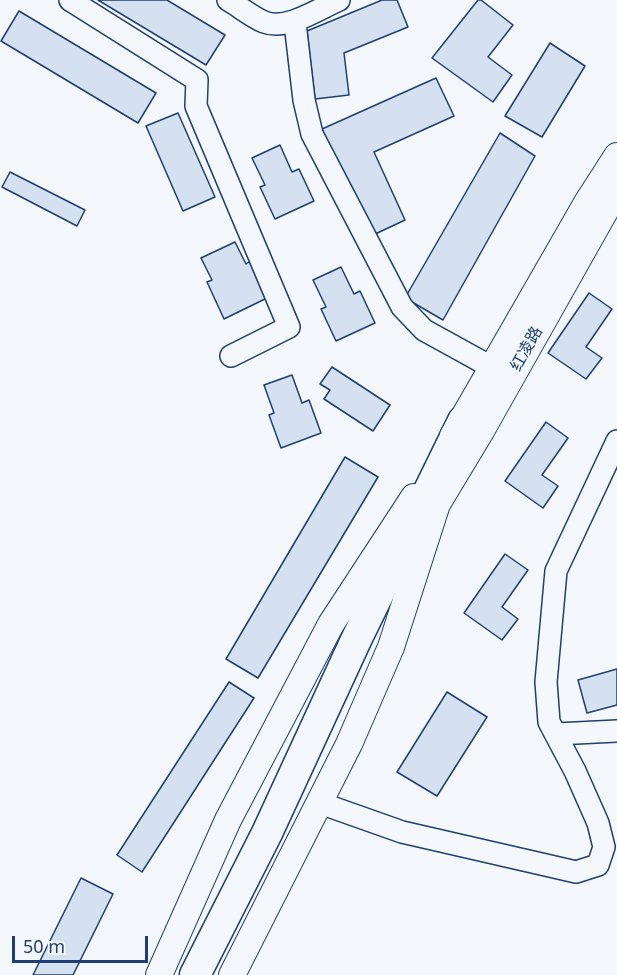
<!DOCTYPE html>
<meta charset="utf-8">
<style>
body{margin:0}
#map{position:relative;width:617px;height:975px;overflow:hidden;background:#f4f7fb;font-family:"Noto Sans",sans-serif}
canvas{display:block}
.scale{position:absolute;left:12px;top:936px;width:136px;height:27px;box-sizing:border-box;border:3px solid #1d3f73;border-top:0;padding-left:8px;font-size:18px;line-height:21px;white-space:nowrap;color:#1d3f73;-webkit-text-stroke:4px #f4f7fb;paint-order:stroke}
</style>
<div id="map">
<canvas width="617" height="975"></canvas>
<div class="scale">50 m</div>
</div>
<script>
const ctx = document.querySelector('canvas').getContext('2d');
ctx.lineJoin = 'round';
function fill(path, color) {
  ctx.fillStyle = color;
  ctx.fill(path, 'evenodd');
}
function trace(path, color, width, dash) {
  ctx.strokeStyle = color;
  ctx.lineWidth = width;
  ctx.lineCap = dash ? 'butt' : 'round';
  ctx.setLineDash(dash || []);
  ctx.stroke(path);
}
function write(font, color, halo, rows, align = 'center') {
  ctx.font = font + ' "Noto Sans","Noto Sans SC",sans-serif';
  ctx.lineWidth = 4.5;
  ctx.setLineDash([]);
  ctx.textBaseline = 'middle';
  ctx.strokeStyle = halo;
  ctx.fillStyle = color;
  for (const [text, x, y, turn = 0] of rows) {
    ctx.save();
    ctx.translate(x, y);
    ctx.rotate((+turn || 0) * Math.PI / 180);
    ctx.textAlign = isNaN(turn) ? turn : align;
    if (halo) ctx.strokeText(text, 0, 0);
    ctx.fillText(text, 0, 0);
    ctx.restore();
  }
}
const building = new Path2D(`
 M98 0H167L225 35 206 65Z
 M382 0H397L408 27 344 53 349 95 315 99 307 31Z
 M478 0H481L513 25 488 57 512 75 493 102 432 58Z
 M19 11 156 93 138 123 1 41Z
 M550 43 585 66 542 137 505 116Z
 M436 78 454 116 374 152 405 220 371 236 322 129Z
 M178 113 215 197 183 211 146 126Z
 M500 133 535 156 443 320 405 298Z
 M280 145 292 172 299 169 314 201 275 219 260 187 265 185 252 158Z
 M10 172 85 210 77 226 2 187Z
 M235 242 246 264 252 260 269 297 224 319 207 282 212 280 201 258Z
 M341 267 354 294 360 291 375 323 336 341 321 309 326 307 313 280Z
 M589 293 612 309 586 347 602 358 586 379 548 353Z
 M332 367 390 405 373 431 324 399 330 390 320 384Z
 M292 375 302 403 309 400 321 433 281 448 269 415 274 413 264 385Z
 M546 422 568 438 542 475 558 486 543 508 505 481Z
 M345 457 378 477 258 678 226 659Z
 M505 554 528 570 502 607 518 619 502 640 464 613Z
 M617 669V705L587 713 578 680Z
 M229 682 254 698 142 872 117 855Z
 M447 692 487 717 437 796 397 772Z
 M81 878 113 894 73 975H33Z`);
fill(building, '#d5e0f0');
trace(building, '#1d3f73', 1.5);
const minor = new Path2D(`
 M70 0 197 80 196 106 289 327 231 356
 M228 0C240 7 252 17 264 22 287 31 318 9 339 0
 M295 23 304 100 312 134 402 307 424 330 493 368
 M556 734 617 731
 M320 803 402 832 550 866 576 872 598 865 604 847 598 823 575 771 549 722 546 682 556 571 617 441`);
const major = new Path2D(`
 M453 436 588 201 617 156
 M159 975 228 820 331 624 414 497
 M232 975 349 744 391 647 437 504 481 431 605 211 617 193`);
const highway = new Path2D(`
 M195 975 267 833 356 640 463 421`);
trace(minor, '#1d3f73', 24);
trace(major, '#1d3f73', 28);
trace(highway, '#1d3f73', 33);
trace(minor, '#f4f7fb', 21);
trace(major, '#f4f7fb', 26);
trace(highway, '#f4f7fb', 30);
write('16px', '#1d3f73', '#f4f7fb', [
 ["红凌路",527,349,-61]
]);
</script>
